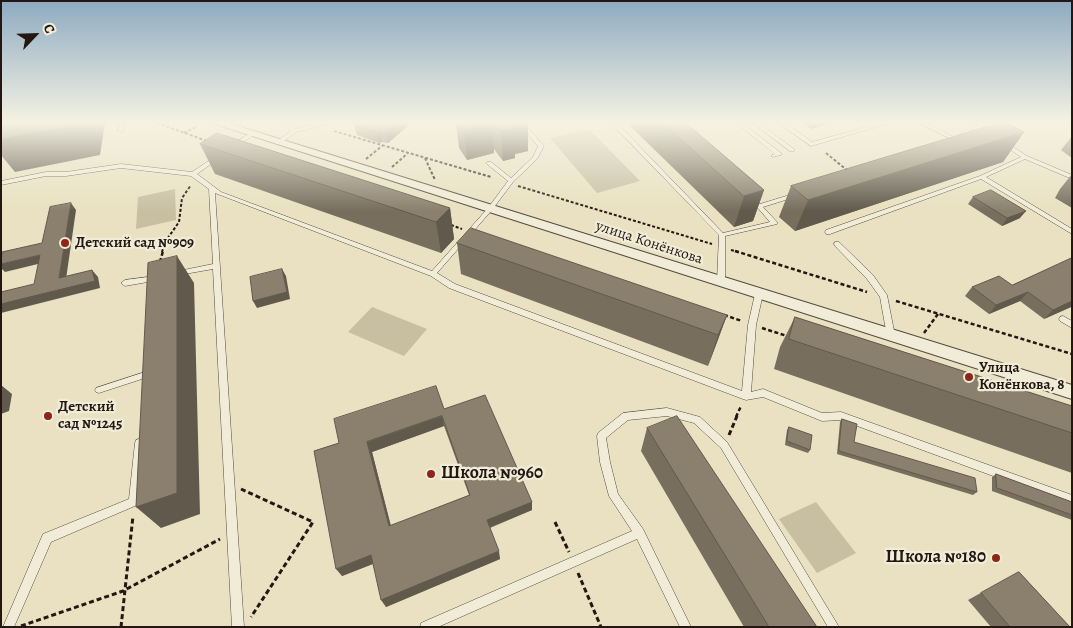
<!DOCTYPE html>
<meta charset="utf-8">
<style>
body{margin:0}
#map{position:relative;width:1073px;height:628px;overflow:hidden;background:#e9e1c1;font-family:Alegreya,serif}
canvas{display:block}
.frame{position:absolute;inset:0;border:2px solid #241712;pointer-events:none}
.north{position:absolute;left:10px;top:10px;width:50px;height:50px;-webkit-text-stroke:4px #f1ecd7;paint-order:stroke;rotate:66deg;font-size:14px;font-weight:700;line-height:20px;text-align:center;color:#241712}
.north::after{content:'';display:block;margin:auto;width:18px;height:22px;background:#241712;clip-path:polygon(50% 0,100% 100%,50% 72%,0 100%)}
</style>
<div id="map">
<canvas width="1073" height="628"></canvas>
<div class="frame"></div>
<div class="north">С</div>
</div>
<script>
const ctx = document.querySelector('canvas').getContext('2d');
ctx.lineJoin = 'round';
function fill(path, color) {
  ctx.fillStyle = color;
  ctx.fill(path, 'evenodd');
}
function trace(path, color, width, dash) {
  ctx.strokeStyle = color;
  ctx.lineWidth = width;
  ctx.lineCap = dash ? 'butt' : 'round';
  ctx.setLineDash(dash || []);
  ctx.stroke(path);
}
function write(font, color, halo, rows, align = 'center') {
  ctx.font = font + ' Alegreya,serif';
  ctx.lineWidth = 4.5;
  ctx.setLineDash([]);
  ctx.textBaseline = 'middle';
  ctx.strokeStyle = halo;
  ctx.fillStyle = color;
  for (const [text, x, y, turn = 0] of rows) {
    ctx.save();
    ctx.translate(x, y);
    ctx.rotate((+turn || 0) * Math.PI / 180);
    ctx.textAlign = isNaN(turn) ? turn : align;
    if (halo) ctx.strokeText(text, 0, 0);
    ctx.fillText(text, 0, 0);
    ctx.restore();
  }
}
fill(new Path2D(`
 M589 129 640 181 597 193 550 138Z
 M175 189 176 220 136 229 138 197Z
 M372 307 427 329 404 356 348 332Z
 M816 502 856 553 817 573 779 519Z`), '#c8bfa3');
const service = new Path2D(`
 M119 123H125L123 132 118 131Z
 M285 123H291L295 129 322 123H333L296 132 280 144H276V142L291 131Z
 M611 123H617L723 233 770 222 757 207 749 201V199H753L760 204 796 193 799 195 798 196 763 207 777 222 778 223 777 224 725 236V282L724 284H718L717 282 719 235Z
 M736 123H742L781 153V155L772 157V155L775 154Z
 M753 123H759L795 150 794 151H790Z
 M779 123H786L812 142 881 123H890L811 146Z
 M919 123H926L956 138 973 123H979L957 142Z
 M521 124H525L544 146 537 159 513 182 492 210 437 273 455 284 742 391 748 325 755 294 759 291 762 292 763 294 756 325 751 392 763 389 822 413 841 412 1072 495V505L841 420 822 421 763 397 746 400 743 399 449 288 431 276 215 193 244 627H232L213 269 179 275 175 273 179 271 213 264 209 189 191 176 121 168 66 176H46L1 185V181L46 172H66L121 164 192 172 216 156 218 157V159L197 174 221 192 432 271 488 208 508 181 487 164V162H491L511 178 533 157 538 146 521 126Z
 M252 132 254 133V135L235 147H231L230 146Z
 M1004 141 1027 156 1072 175V179L1025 159 986 177 1072 229V234L981 179 830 234H826L825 232 826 230 980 176 1021 157 1002 144 1001 143Z
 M835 242H839L873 275 887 295 895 336 894 338H888L887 336 880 297 867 279 835 246 834 244Z
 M156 276 160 278 159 280 125 286 121 283 125 280Z
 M1063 316 1072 321V328L1060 321 1059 319 1060 317Z
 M145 372 148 373 149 375 148 377 99 393 96 392 95 390 96 388Z
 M667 408 700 417 727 442 839 627H828L721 448 694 423 667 416 628 420 606 438 610 462 618 494 643 529 691 627H680L637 539 438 627H420L421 623 632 531 609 496 600 462 597 436 598 433 623 413Z
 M139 439 142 440 143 443 139 502 137 505 51 542 14 627H3L43 534 129 499 135 443 136 440Z`);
const minor = new Path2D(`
 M212 123H228L1072 385V399Z`);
trace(service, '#554a3e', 1);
trace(minor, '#554a3e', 2);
trace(new Path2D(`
 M157 123 207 141
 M334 131 491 177
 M184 133 198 126
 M826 153 848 171
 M425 158 435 180
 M366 159 382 146
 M392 167 408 153
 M518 186 712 244
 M451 225 462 229
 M731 250 739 252
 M162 252 165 242 179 222 182 198 191 185`), '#241712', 2, [3, 2]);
trace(new Path2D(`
 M735 251 867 292
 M160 262 163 251
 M896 301 1072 354
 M724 315 742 321
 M762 328 787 336
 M924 333 938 314
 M736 417 741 406`), '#241712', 2.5, [4, 2.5]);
trace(new Path2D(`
 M729 435 737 416
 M241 489 313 522 251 617
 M555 522 569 552
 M578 573 601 627
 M21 626 123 591 220 539
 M121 627 133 516`), '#241712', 3, [5, 3]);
fill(service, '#f1ecd7');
fill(minor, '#f1ecd7');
fill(new Path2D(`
 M355 123H408L409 125 388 143 382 142 379 143 357 135 354 124Z
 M456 123H528V151L515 154V158L503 161 494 149V153L467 160 459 148Z
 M627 123H686L764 190 753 221 734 227Z
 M803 123H832L811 129Z
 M1024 132 1003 162 795 231 779 217 791 186Z
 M1072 136V158L1061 150Z
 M200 144 450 208 454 239 441 253 215 174Z
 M1072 174V208L1055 198 1060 189Z
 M973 197 1020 218 1002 226 968 204Z
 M457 243 727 315 708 366 461 274Z
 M1072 258V307H1071L1044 319 1020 301 989 314 965 296 972 287 1012 285Z
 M795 317 1072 406V473L774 369 780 347Z
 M444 409 532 502V510L490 528 500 559 386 607 373 564 342 576 314 451ZM444 426 469 495 391 526 372 452Z
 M842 419 854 442 977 492 973 495 837 454 840 422Z
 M789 427 810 450 808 453 785 445 787 430Z
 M647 428 817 627H744L641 451Z
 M996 474 1072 502V520L992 491V477Z
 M1019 572 1070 627H991L968 600Z`), '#776e5e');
fill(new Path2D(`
 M81 123H105L100 155 15 172 1 155V139Z
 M397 123H408L409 125 388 143 385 133Z
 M492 123 494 153 467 160 464 130Z
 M519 123H528V151L515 154V158L503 161 501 131 512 125Z
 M813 123H832L811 129Z
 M379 131 382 142 379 143 377 133Z
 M1024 132 1003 162 795 231 808 200Z
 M764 190 753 221 734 227 744 196Z
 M71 203 76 210 65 286 59 278Z
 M450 208 454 239 441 253 436 222Z
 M1026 211 1020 218 1002 226 1007 218Z
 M40 255 46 262 5 272 1 268V264Z
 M177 256 194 283 200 514 161 528 136 507Z
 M282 269 286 276 290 299 257 308 253 301Z
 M92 270 98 277 100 288 1 313V304Z
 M1028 292 1020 301 989 314 996 305Z
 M1072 301V306L1071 307 1044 319 1053 310Z
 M727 315 716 345 708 366 718 335Z
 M1 385 12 394 9 411 1 414Z
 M442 416 444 426 372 452 393 535 389 526 367 442Z
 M532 502V510L488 528 487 520Z
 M499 551 500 559 386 607 381 600Z
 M371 555 375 563 342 576 336 569Z`), '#615a4c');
const building = new Path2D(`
 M1 123H81V125L1 139Z
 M355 123H397L385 133 379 131 377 133 354 124Z
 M459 123H492L464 130Z
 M495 123H519L512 125 514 128 501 131Z
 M663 123H686L764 190 744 196Z
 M999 123H1007L1024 132 808 200 791 186Z
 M217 133 450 208 436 222 200 144Z
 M991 190 1026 211 1007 218 973 197Z
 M71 203 59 278 92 270 95 281 1 304V292L34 284 40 255 1 264 2 252 42 243 50 207Z
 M471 228 727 315 718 335 457 243Z
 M177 256V493L136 507 148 263Z
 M1072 258V301L1053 310 1028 292 996 305 972 287 999 276 1012 285Z
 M282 269 287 292 253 301 250 277Z
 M795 317 1072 406V433L789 339Z
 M436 386 444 409 485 395 532 502 487 520 499 551 381 600 371 555 336 569 314 451 339 443 334 419ZM442 416 470 495 389 526 367 442Z
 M677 416 817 627H769L647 428Z
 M842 419 857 424 854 442 975 478 977 492 839 451Z
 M789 427 812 435 810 450 787 441Z
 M996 474 1072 502V515L997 488Z
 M1019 572 1070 627H1010L981 593Z`);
fill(building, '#8a806d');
trace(building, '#615a4c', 1);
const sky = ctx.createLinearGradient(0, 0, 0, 211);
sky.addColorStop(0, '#8daac1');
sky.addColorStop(0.58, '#f5f2e3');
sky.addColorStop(1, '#f5f2e300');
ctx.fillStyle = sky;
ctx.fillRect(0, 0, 1073, 211);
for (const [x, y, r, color] of [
 [65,243,5,"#8f2418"],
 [969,377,5,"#8f2418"],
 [48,416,5,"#8f2418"],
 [431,474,5,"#8f2418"],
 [996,558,5,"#8f2418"]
]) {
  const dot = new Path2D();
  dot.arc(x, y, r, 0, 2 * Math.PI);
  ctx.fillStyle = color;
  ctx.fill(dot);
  trace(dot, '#f1ecd7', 2);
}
write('bold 15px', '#241712', '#f1ecd7', [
 ["Детский сад №909",75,243],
 ["Улица",979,368],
 ["Конёнкова, 8",979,385],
 ["Детский",58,407],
 ["сад №1245",58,424]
], 'left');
write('15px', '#241712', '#f1ecd7', [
 ["улица Конёнкова",649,243,18]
]);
write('bold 18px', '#241712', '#f1ecd7', [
 ["Школа №960",441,474],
 ["Школа №180",986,558,"right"]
], 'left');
</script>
